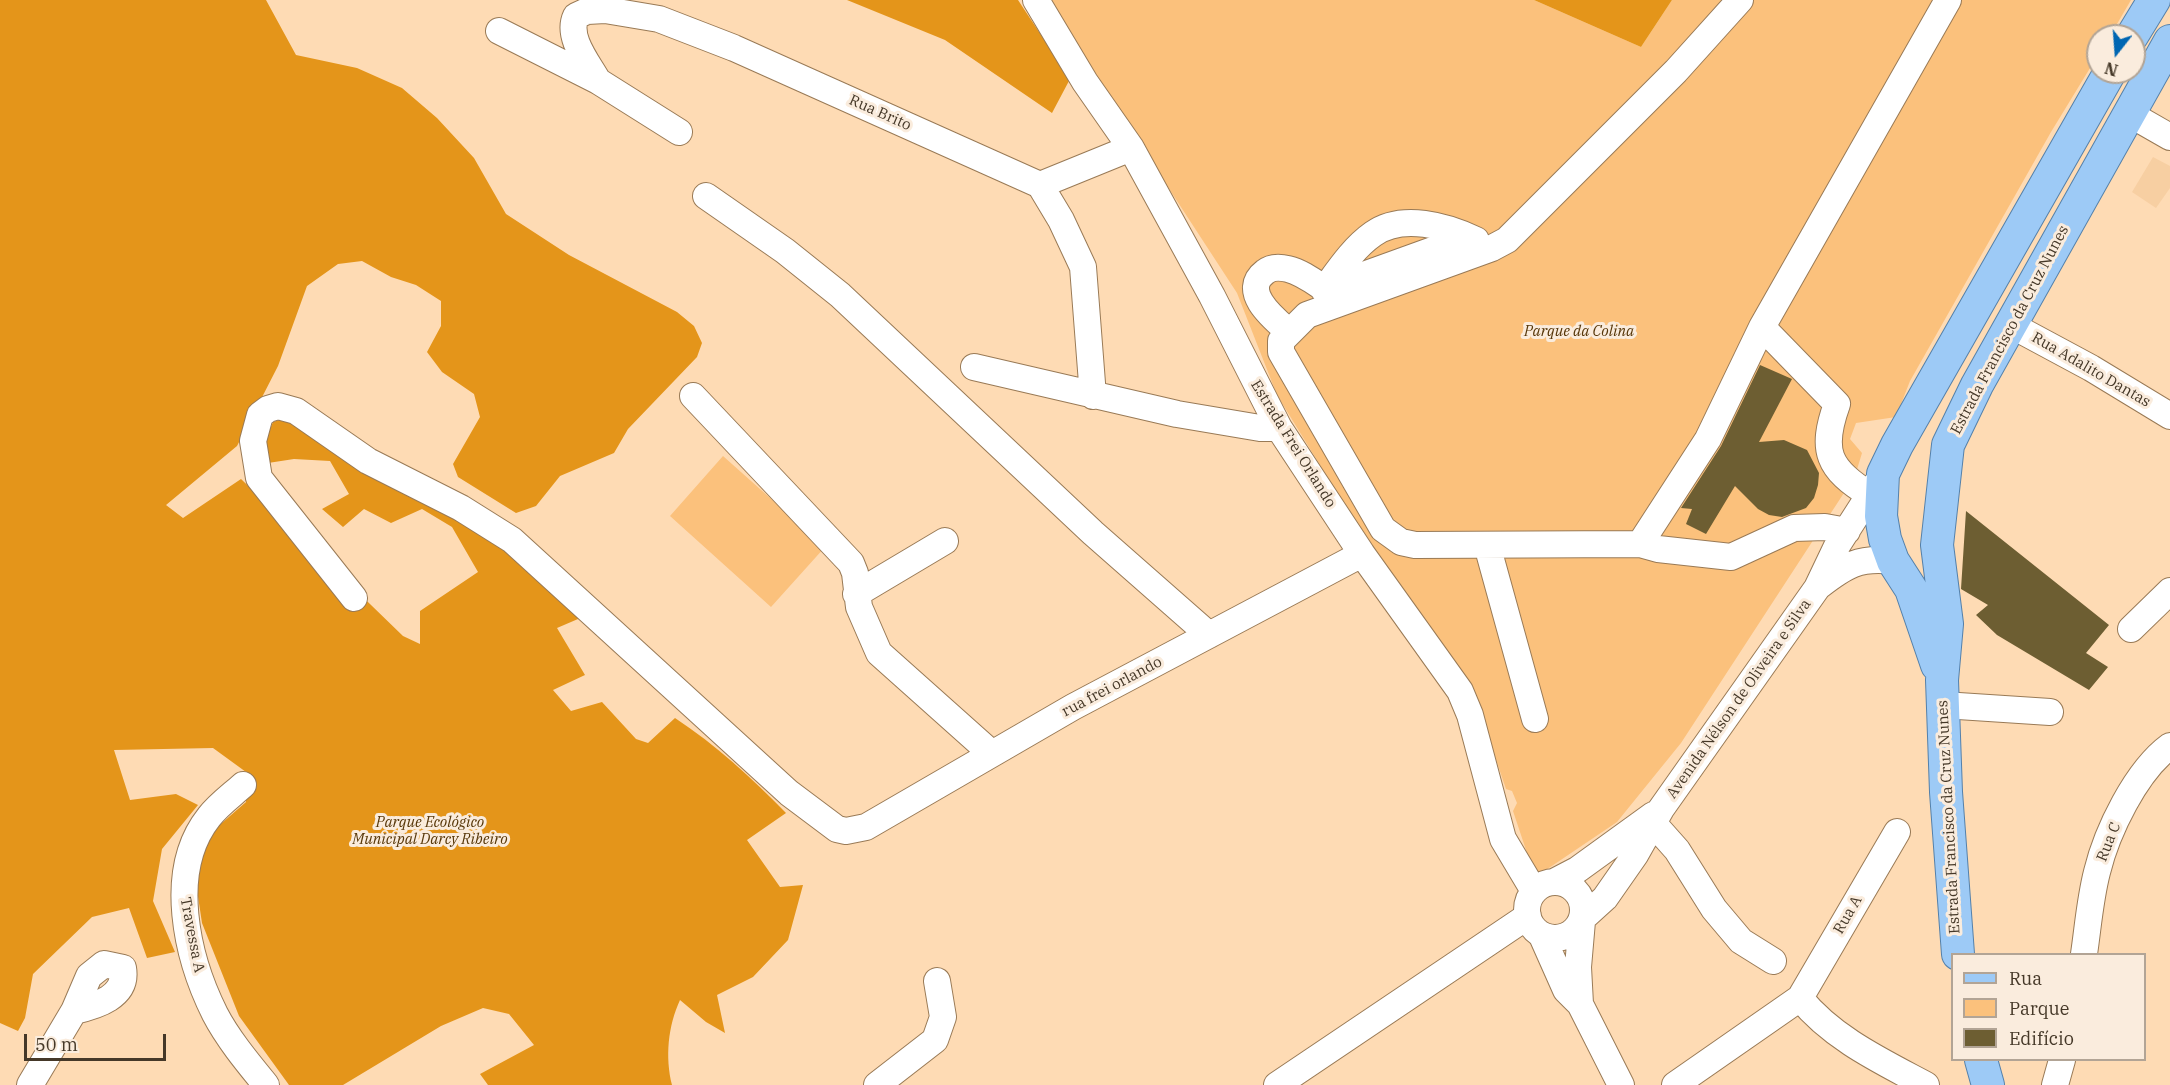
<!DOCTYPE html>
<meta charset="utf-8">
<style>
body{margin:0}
#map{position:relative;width:2170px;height:1085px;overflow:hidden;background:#fedbb4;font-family:"IBM Plex Serif",serif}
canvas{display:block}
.legend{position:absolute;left:1951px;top:953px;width:195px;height:108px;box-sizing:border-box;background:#faecdd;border:2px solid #b2a495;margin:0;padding:8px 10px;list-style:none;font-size:18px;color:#453828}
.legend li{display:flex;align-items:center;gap:12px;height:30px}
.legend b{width:30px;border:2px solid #b2a495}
.north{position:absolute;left:2086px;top:24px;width:60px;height:60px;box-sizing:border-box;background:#faecdd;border:2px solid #b2a495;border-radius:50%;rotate:197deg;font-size:16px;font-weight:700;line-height:24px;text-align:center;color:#453828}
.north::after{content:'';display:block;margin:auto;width:21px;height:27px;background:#0066b2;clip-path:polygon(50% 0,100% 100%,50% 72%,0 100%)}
.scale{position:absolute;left:24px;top:1034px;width:142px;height:27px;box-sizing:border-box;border:3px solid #453828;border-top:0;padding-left:8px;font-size:18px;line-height:21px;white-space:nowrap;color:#453828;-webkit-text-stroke:4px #faecdd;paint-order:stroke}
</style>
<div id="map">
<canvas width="2170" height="1085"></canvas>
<ul class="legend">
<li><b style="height:8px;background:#9dcaf6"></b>Rua</li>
<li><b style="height:16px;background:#fbc17c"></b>Parque</li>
<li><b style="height:16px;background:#6d5e32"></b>Edifício</li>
</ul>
<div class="north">N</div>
<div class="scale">50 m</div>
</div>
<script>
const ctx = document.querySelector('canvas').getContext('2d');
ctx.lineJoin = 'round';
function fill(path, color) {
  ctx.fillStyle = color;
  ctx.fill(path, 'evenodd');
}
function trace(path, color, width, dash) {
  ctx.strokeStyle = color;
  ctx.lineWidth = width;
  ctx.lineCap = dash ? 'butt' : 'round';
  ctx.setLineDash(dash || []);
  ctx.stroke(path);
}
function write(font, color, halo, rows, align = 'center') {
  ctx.font = font + ' "IBM Plex Serif",serif';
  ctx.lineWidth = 6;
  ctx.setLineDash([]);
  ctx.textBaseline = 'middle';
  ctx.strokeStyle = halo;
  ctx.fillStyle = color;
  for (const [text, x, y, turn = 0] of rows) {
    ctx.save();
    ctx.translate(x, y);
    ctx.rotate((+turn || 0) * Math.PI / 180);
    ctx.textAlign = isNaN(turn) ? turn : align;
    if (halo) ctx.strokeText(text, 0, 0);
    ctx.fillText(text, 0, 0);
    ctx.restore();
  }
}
fill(new Path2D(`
 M2153 157 2170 166V188L2156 208 2132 192Z`), '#f7cfa2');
fill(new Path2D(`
 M1046 0H1534L1641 47 1672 0H2131L2110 36H2098V55L2051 132 1910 381 1896 417 1856 423 1850 439 1862 453 1855 476 1681 743 1617 822 1540 874 1532 868 1513 811 1517 803 1512 791 1506 789 1475 698 1334 488 1277 395 1237 293Z
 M723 456 825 547 771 607 670 516Z`), '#fbc17c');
fill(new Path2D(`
 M0 0H266L296 55 357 68 402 88 437 118 474 158 506 214 569 255 677 312 694 326 702 343 697 357 628 429 614 453 560 476 536 506 516 513 458 477 453 464 480 417 474 394 442 372 427 352 441 326V301L416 285 391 277 362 261 338 264 307 286 278 366 237 446 166 505 183 518 241 479 403 636 420 644V611L478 572 452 527 422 509 391 523 364 509 343 527 322 509 349 494 330 461 294 459 268 463 263 445 273 422 295 415 493 534 585 616 557 628 585 675 553 690 571 711 602 702 636 739 648 743 675 718C716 745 752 778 786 813L747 840 780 887 803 885 788 940 753 977 717 995 725 1033 706 1022 680 1000C668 1026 665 1057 672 1085H488L480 1074 534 1045 509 1014 483 1008 441 1026 343 1085H289L239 1016 202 923 191 850 246 802V772L213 748 114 750 130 800 176 794 198 805 162 849 153 901 175 952 147 958 129 908 92 917 33 974 25 1018 18 1031 0 1023Z
 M847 0H1018L1070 79 1052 113 945 40Z
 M1534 0H1672L1641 47Z`), '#e4951a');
fill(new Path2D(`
 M1760 365 1792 379 1759 442 1784 440 1807 450 1819 473 1818 485 1814 498 1806 508 1782 517 1769 515 1758 509 1735 486 1706 534 1686 524 1692 509 1681 508 1721 446Z
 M1966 511 2109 625 2086 653 2108 667 2089 690 1997 635 1976 615 1988 605 1961 589Z`), '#6d5e32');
const minor = new Path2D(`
 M1036 0 1085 82 1131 148 1212 296 1279 428 1362 554 1460 691 1470 715 1503 839 1534 891
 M1740 0 1676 71 1507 240 1492 248 1307 315 1281 341V352L1383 529 1401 542 1415 545 1640 544 1658 549 1731 557 1794 528 1825 527 1847 531
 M499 31 598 81 679 132
 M598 81C588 63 566 37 576 16L587 11 605 10 659 19 734 48 1040 185 1061 220 1083 267 1093 396
 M2128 113 2170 137
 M1040 185 1131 148
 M706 196 785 251 840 295 1093 533 1209 635
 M1324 290C1338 271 1353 248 1373 234 1402 213 1447 226 1476 240
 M2011 325 2091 368 2170 416
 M1288 331C1273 318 1240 291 1265 272 1271 267 1280 267 1288 269 1301 272 1313 281 1325 289L1469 237
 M974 367 1177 414 1260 428H1279
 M693 396 851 563 855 573 859 607 879 653 991 753
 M1870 495C1828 469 1820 451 1837 404L1762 327 1948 0
 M1640 544 1708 439 1762 327
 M1487 545 1535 719
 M1819 586C1846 565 1859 557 1893 561
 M856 594 945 541
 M354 598 259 478 253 441 260 415 268 409 278 406 296 411 368 461 461 508 512 540 789 793 837 829 846 831 866 827 1073 707 1362 554
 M2131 629 2170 591
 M1943 705 2050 712
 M243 785C232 795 218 805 209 817 166 871 187 958 215 1014 228 1039 248 1063 266 1085
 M1653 823 1677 850 1714 909 1741 941 1773 961
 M1897 832 1800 998C1832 1038 1881 1061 1926 1085
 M1527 910a28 28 0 1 1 56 0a28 28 0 1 1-56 0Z
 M1554 882 1577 870 1653 815
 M1583 918 1605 898 1635 855 1661 809 1817 588 1838 544 1879 480
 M1582 921 1578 967 1580 1004 1621 1085
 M1542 936 1566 990 1580 1004
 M2084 954C2088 927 2090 899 2097 872 2107 831 2136 771 2170 746
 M30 1085 74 1011 89 976 104 964 123 968C128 997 96 1006 74 1011
 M877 1085 935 1040 943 1017 937 981
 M1277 1085 1528 916
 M1675 1085 1800 998
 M2055 1085 2062 1060`);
const major = new Path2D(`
 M2132 36 2154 0
 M1937 665 1911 589 1893 561 1885 539 1881 516 1883 474 1897 445 2110 72
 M1958 954 1946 792 1942 680 1947 624 1937 545 1948 445 1977 385 2170 41
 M1981 1060 1988 1085`);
trace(minor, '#997a56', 28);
trace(major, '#5480aa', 34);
trace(minor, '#fff', 26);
trace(major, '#9dcaf6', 32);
write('15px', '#453828', '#faecdd', [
 ["Rua Brito",880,113,24],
 ["Estrada Francisco da Cruz Nunes",2010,330,-62],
 ["Rua Adalito Dantas",2091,370,30],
 ["Estrada Frei Orlando",1293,444,58],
 ["rua frei orlando",1112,687,-28],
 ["Avenida Nélson de Oliveira e Silva",1739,699,-55],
 ["Estrada Francisco da Cruz Nunes",1949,817,-93],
 ["Rua C",2109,842,-68],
 ["Rua A",1848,915,-60],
 ["Travessa A",192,935,79]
]);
write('italic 15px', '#573709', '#faecdd', [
 ["Parque da Colina",1579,332],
 ["Parque Ecológico",430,823],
 ["Municipal Darcy Ribeiro",430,840]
]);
</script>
